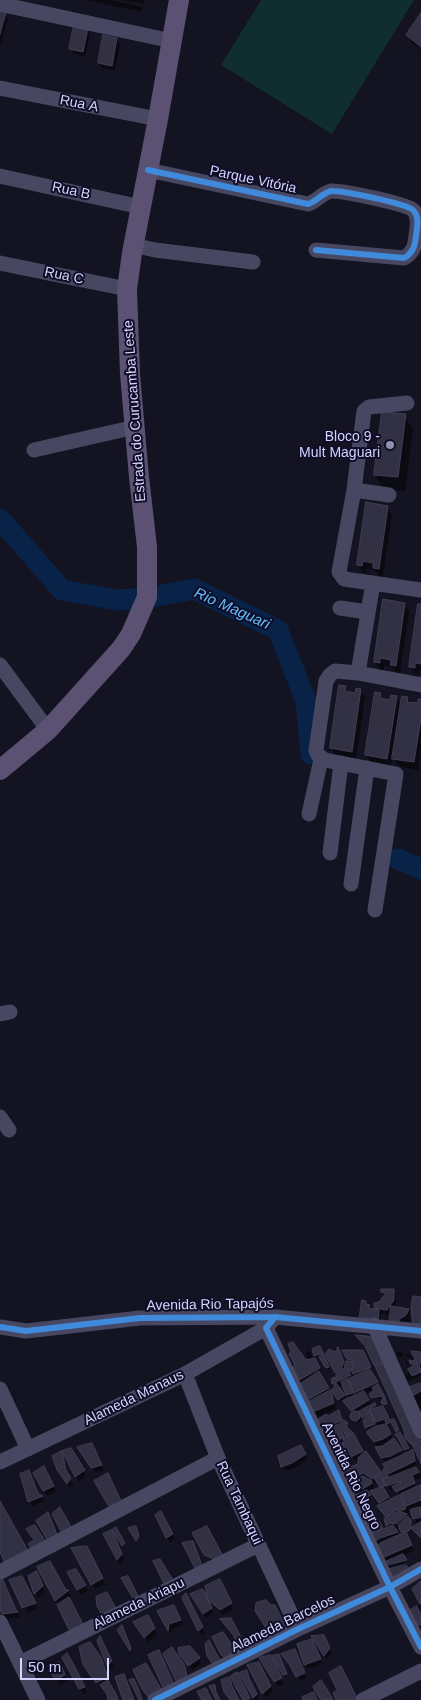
<!DOCTYPE html>
<meta charset="utf-8">
<style>
body{margin:0}
#map{position:relative;width:421px;height:1700px;overflow:hidden;background:#141321;font-family:Arial,sans-serif}
canvas{display:block}
.scale{position:absolute;left:20px;top:1658px;width:89px;height:22px;box-sizing:border-box;border:2px solid #d6d3ff;border-top:0;padding-left:6px;font-size:15px;line-height:18px;white-space:nowrap;color:#d6d3ff;-webkit-text-stroke:4px #100d27;paint-order:stroke}
</style>
<div id="map">
<canvas width="421" height="1700"></canvas>
<div class="scale">50 m</div>
</div>
<script>
const ctx = document.querySelector('canvas').getContext('2d');
ctx.lineJoin = 'round';
function fill(path, color) {
  ctx.fillStyle = color;
  ctx.fill(path, 'evenodd');
}
function trace(path, color, width, dash) {
  ctx.strokeStyle = color;
  ctx.lineWidth = width;
  ctx.lineCap = dash ? 'butt' : 'round';
  ctx.setLineDash(dash || []);
  ctx.stroke(path);
}
function write(font, color, halo, rows, align = 'center') {
  ctx.font = font + ' Arial,sans-serif';
  ctx.lineWidth = 4;
  ctx.setLineDash([]);
  ctx.textBaseline = 'middle';
  ctx.strokeStyle = halo;
  ctx.fillStyle = color;
  for (const [text, x, y, turn = 0] of rows) {
    ctx.save();
    ctx.translate(x, y);
    ctx.rotate((+turn || 0) * Math.PI / 180);
    ctx.textAlign = isNaN(turn) ? turn : align;
    if (halo) ctx.strokeText(text, 0, 0);
    ctx.fillText(text, 0, 0);
    ctx.restore();
  }
}
fill(new Path2D(`
 M261 0H414L332 134 221 65Z`), '#102e2d');
fill(new Path2D(`
 M86 0H110L143 7 142 12Z
 M122 0H145L144 4Z
 M0 12 5 14 8 19 0 47Z
 M421 15V50L412 43 408 35Z
 M87 29 90 34 85 57 74 54 71 49Z
 M104 36 117 39 120 44 115 71 102 68 99 63Z
 M405 416 413 430 405 491 384 489 375 475Z
 M387 507 392 515 383 576H379L375 570 367 569 366 573H363L358 565Z
 M404 604 409 612 400 673 396 672 392 667 384 666V670H380L375 662Z
 M421 606V671L419 670V675L415 674 410 667Z
 M340 687H345L348 693 356 694 361 690 365 698 356 759 336 756 331 748Z
 M380 695 384 700 391 701 396 697 401 707 407 698 411 704 419 705 421 701V752L418 770 398 766 393 757 391 766 371 763 366 755Z
 M382 1290H393L396 1295V1306L395 1308 408 1311 411 1316 409 1318 411 1322V1328L401 1327V1331L393 1330 390 1325 391 1315 379 1313 381 1317 380 1328 363 1327 360 1322 363 1301 372 1310 378 1311 376 1304 380 1303 385 1296ZM408 1314 403 1318 394 1323 392 1321Z
 M357 1336 392 1373 421 1441V1460L417 1451 413 1448 416 1447 415 1444 411 1446 407 1437 405 1430 369 1350Z
 M319 1347 330 1369 329 1370 327 1369 320 1356 317 1357 313 1350Z
 M310 1351 313 1360 318 1364 322 1374 320 1375 333 1396 336 1409 314 1418 297 1382 305 1362 309 1361 306 1353Z
 M344 1351 366 1356 373 1372 371 1373 380 1387 384 1397 373 1399 371 1394 375 1389 364 1394 371 1405 369 1407 371 1409 370 1414 375 1426 367 1429 364 1418 358 1423 351 1416 353 1413 347 1406 357 1396 350 1382 348 1383 353 1396 349 1397 343 1385 338 1388 345 1398 340 1401 337 1398 336 1388 332 1379 337 1381V1376L327 1354H340L346 1366 350 1362ZM352 1364 355 1365 357 1368H354L346 1378 344 1376Z
 M397 1354a3 3 0 1 1 6 0a3 3 0 1 1-6 0Z
 M407 1353 412 1358 413 1360 406 1356 405 1354Z
 M421 1353V1368H420L421 1375 404 1384 389 1354 398 1358 406 1376 408 1375 407 1372 412 1375 415 1367 411 1361 413 1363Z
 M404 1359H405L410 1367 409 1368Z
 M421 1384V1424L406 1390Z
 M385 1412 390 1421 393 1420 400 1434H398L393 1423 386 1425 393 1440 404 1456 408 1454 406 1451 409 1450 410 1452H412L417 1467 415 1468 421 1477 414 1481 415 1486 398 1494 395 1489 390 1490 385 1481 383 1482 385 1488 383 1489 390 1501 400 1496 405 1503 421 1486V1539L413 1528 418 1525 411 1510 406 1515 411 1523 412 1529 410 1533H406L414 1551 403 1556 406 1562 386 1568 381 1564 361 1517 359 1503 357 1500 355 1501 351 1482 346 1475 360 1465 359 1459 355 1461 352 1456 348 1438 342 1426 339 1428 344 1439 341 1441 335 1430 320 1436 318 1431 328 1418 341 1416 343 1423H347V1428L354 1436 364 1454 366 1453 381 1475 384 1471 388 1479 391 1478 386 1464 377 1448H378L371 1438 379 1427 376 1422ZM370 1480 375 1483 378 1481 382 1488 373 1491 374 1487ZM371 1491 381 1505 382 1511 387 1519V1525L389 1528 383 1531 373 1512 371 1513 363 1501 371 1498 368 1493ZM401 1527 404 1534 399 1536 393 1528Z
 M331 1445 340 1463 337 1464 326 1448Z
 M79 1447 94 1450 104 1470 95 1472Z
 M300 1447 308 1459 295 1468 285 1471 282 1466Z
 M70 1449 86 1475 79 1482 63 1453 68 1476 73 1484 70 1488 61 1476 62 1452Z
 M47 1472 56 1492 47 1495 35 1473Z
 M22 1475 31 1477 39 1495 45 1501 32 1507Z
 M161 1512 175 1539 170 1543 156 1515Z
 M104 1534 114 1537 124 1560 120 1564Z
 M73 1549 89 1553 105 1584 95 1589Z
 M39 1568 65 1591 68 1592 71 1596 59 1605Z
 M75 1570 88 1591 81 1594 68 1573Z
 M30 1577 39 1578 45 1592 38 1598Z
 M11 1581 25 1583 37 1609 27 1613Z
 M0 1583 16 1612 20 1617 7 1619 0 1606Z
 M206 1586H222L233 1609 223 1615 209 1602Z
 M192 1594 207 1601 213 1613 206 1618Z
 M184 1598 188 1599 205 1633 202 1636Z
 M421 1605 420 1610 421 1633 410 1611Z
 M176 1611 183 1625 172 1629 171 1634 159 1612Z
 M147 1617 157 1634 148 1642 138 1628Z
 M313 1637 327 1641 332 1653 327 1660Z
 M98 1641 107 1652 114 1667 111 1670Z
 M314 1645 322 1664 308 1669 305 1664Z
 M67 1655 87 1692 83 1694 64 1658Z
 M297 1655 307 1678 300 1681 293 1668Z
 M100 1657 110 1682 108 1683 118 1700H109V1695L102 1686 100 1687 88 1670Z
 M272 1658 284 1684 278 1686 261 1659Z
 M184 1659H199L201 1664 192 1670Z
 M249 1666 261 1668 273 1692 266 1698Z
 M50 1667 62 1669 67 1681 59 1685Z
 M246 1671 251 1684 259 1700H255L241 1673Z`), '#0007');
trace(new Path2D(`
 M0 519 62 590 117 600 147 598 194 589 278 630 306 701 311 754
 M398 859 421 869`), '#082248', 21);
const building = new Path2D(`
 M0 11 6 12 0 34Z
 M421 13V47L406 35Z
 M74 25 88 28 83 52 69 49Z
 M103 35 117 38 112 66 98 63Z
 M382 412 406 414 398 477 374 475Z
 M366 502 388 506 379 569 373 568V563L363 561 362 566 357 565Z
 M383 599 405 603 396 666 390 665 391 660 380 658V663L374 662Z
 M418 604H421V664L415 663V668L409 667Z
 M339 685 346 686 345 691 355 693 356 688 361 689 352 752 330 748Z
 M375 692 381 693 380 698 390 700 391 695 397 696 387 759 365 755Z
 M402 696 408 697 407 702 418 703V699H421V718L414 762 392 759Z
 M381 1289H394V1300L387 1310 374 1308V1303L379 1302 386 1293 381 1292Z
 M413 1296 421 1297V1328L413 1327 411 1307Z
 M362 1300 366 1301V1304L370 1305 368 1308 379 1310 378 1323 359 1322Z
 M391 1306 409 1309 406 1315 399 1319V1326L389 1325Z
 M355 1335 377 1337 387 1362 374 1365 365 1346Z
 M293 1342 306 1360 315 1358 320 1368 296 1382 291 1370 295 1365 289 1354 291 1352 288 1344Z
 M320 1346 323 1353 314 1356 312 1349Z
 M338 1347 344 1362 341 1369 335 1373 325 1354 329 1349 335 1352Z
 M342 1350H363L371 1367 353 1374 351 1370 355 1367 352 1360 347 1359Z
 M411 1351 421 1352V1364L420 1362 413 1365 410 1363 409 1360 413 1361 415 1359Z
 M323 1353 329 1366 328 1368 325 1367 319 1357Z
 M346 1361H351L354 1366 349 1372 351 1375 332 1384 331 1379 334 1377 336 1379V1374L344 1368Z
 M388 1364 398 1387 421 1442 412 1445 405 1438 404 1430 375 1366Z
 M419 1364 421 1372 412 1376 408 1369Z
 M370 1369 378 1382 354 1393 348 1379Z
 M319 1371 329 1388 307 1400 299 1385Z
 M347 1379 353 1393 346 1395 341 1382Z
 M336 1383 345 1395 338 1400 334 1395 332 1389 335 1387 334 1385Z
 M421 1383V1391L409 1398 404 1389Z
 M378 1384 385 1397 387 1404H382L381 1402 383 1399 382 1396 371 1398 369 1394 374 1390 372 1388Z
 M331 1390 334 1403 310 1413 306 1403Z
 M364 1391 369 1400 351 1411 343 1401Z
 M375 1403 376 1405 370 1409 369 1412 362 1418 358 1412Z
 M383 1406 389 1418 375 1422 370 1410Z
 M339 1410 342 1420 316 1432 314 1422 326 1414 328 1416Z
 M350 1416a5 5 0 1 1 10 0a5 5 0 1 1-10 0Z
 M370 1412 375 1424 365 1428 363 1420Z
 M394 1419 399 1430 396 1432 391 1422 387 1424 385 1421Z
 M344 1420 348 1423 346 1426 353 1433 346 1437 340 1423Z
 M339 1424 344 1437 339 1440 332 1427Z
 M386 1424 391 1434 383 1439 374 1442 366 1432 374 1427Z
 M400 1432 409 1448 404 1450 398 1438 395 1435Z
 M354 1434 363 1451 351 1457 343 1439Z
 M394 1438 402 1450 391 1456 381 1458 375 1447 382 1446Z
 M339 1441 341 1444 343 1442 348 1457 341 1459 334 1445Z
 M92 1443 102 1465 91 1468 77 1447Z
 M421 1444V1464L413 1446Z
 M301 1445 306 1454 292 1463 281 1467 278 1456Z
 M71 1448 85 1470 75 1477 62 1451Z
 M413 1450 415 1461 388 1474 383 1464Z
 M62 1451 66 1470 71 1478 67 1484 57 1470 52 1456Z
 M366 1451 381 1472 372 1479 363 1473 349 1481 342 1470 358 1464V1458Z
 M44 1466 54 1486 43 1491 33 1473Z
 M416 1467 419 1472 399 1482 386 1486 383 1480Z
 M384 1469 388 1477 382 1479 385 1486 380 1487 374 1478 381 1473Z
 M29 1470 38 1493 43 1496 28 1502 20 1474Z
 M108 1473 123 1505 111 1510 94 1481Z
 M363 1476 372 1481 371 1484 351 1496 345 1484Z
 M413 1477 415 1483 396 1492 392 1487Z
 M421 1485V1500L406 1506 401 1494Z
 M383 1487 389 1497 379 1503 370 1491Z
 M367 1490 371 1495 356 1501 354 1496Z
 M400 1495 406 1508 404 1510H396L386 1517 377 1506Z
 M364 1500 369 1508 359 1513 352 1504Z
 M0 1501 27 1549 5 1564 0 1552Z
 M60 1507 74 1532 64 1537 52 1514Z
 M420 1507 421 1517 413 1519 410 1510Z
 M373 1510 379 1522 366 1526 359 1516Z
 M161 1511 173 1534 166 1538 155 1515Z
 M399 1511 407 1514 396 1524 391 1523 386 1526 384 1519Z
 M48 1512 58 1537 48 1541 36 1521Z
 M407 1516 411 1520V1527L409 1531 401 1532 398 1525Z
 M380 1522 383 1529 370 1534 367 1527Z
 M421 1522V1538L411 1528Z
 M35 1525 47 1544 33 1551 28 1544 34 1540 26 1529Z
 M393 1525 398 1532 380 1538 371 1544 367 1537Z
 M136 1526 139 1536 136 1541 128 1528Z
 M207 1526 224 1558 217 1560 204 1555 192 1533Z
 M116 1527 125 1543 122 1546 112 1530Z
 M112 1530 122 1554 117 1560 103 1534Z
 M406 1532 412 1545 382 1558 375 1549 380 1543Z
 M193 1541 203 1568 197 1572 182 1543Z
 M87 1546 103 1578 91 1585 71 1548Z
 M403 1554 407 1560 384 1566 385 1562Z
 M160 1559 175 1583 166 1588 153 1561Z
 M50 1561 66 1590H69L55 1601 37 1567Z
 M406 1565 410 1570 389 1578 386 1570Z
 M76 1569 86 1585 77 1590 67 1572Z
 M37 1571 43 1586 34 1594 28 1576Z
 M22 1576 36 1603 22 1608 9 1580Z
 M128 1576 139 1598 134 1600 121 1578Z
 M220 1579 232 1603 220 1610 208 1600 205 1586Z
 M3 1580 16 1610 18 1612 2 1614 0 1609V1581Z
 M421 1581V1603L420 1604 412 1589Z
 M203 1589 212 1608 203 1614 190 1594Z
 M107 1592 117 1610 105 1621 97 1606 96 1597Z
 M186 1593 203 1627 198 1631 182 1598Z
 M69 1597 83 1624 70 1632 57 1605Z
 M266 1600 271 1605H275L287 1629 271 1636 255 1611 256 1603Z
 M174 1605 181 1620 169 1624 168 1631 157 1611Z
 M417 1606 421 1615V1625H415L409 1611Z
 M148 1615 155 1628 144 1638 133 1622Z
 M231 1618 248 1650 237 1652 234 1636 220 1619Z
 M122 1625 131 1648 130 1651 117 1630Z
 M223 1632 237 1652 226 1658 221 1655 212 1637Z
 M324 1635 330 1648 324 1656 311 1636Z
 M100 1636 112 1661 107 1666 97 1641Z
 M312 1639 321 1659 304 1665 297 1644Z
 M209 1640 220 1660 214 1666 207 1656 205 1644Z
 M90 1642 101 1657 108 1677 96 1683 83 1665 79 1647Z
 M190 1646 200 1658 188 1666 179 1654 178 1648Z
 M172 1647 184 1664 187 1675 177 1683 163 1654Z
 M295 1649 305 1673 296 1677 289 1664 281 1654Z
 M159 1650 175 1687 166 1694 148 1655Z
 M67 1653 75 1667 85 1687 79 1689 62 1658Z
 M279 1654 287 1674 283 1675 272 1656Z
 M271 1655 282 1678 274 1682 259 1658Z
 M60 1662 65 1675 55 1680 48 1666Z
 M259 1662 271 1686 262 1694 247 1665Z
 M146 1663 161 1689 148 1697 142 1689 133 1670Z
 M341 1666 357 1698 353 1700H336L333 1693 337 1690 329 1673Z
 M247 1670 249 1678 257 1694 253 1698 239 1673Z
 M237 1672 250 1698 247 1700H243L235 1686 231 1676Z
 M124 1674 134 1700H123L115 1677Z
 M230 1677 232 1686 239 1700H230L224 1692 221 1680Z
 M134 1679 139 1690 142 1700H139L129 1680Z
 M108 1680 117 1696 118 1700H108L107 1694 100 1685Z
 M321 1680 331 1696 333 1700 320 1699 313 1687Z
 M215 1685 216 1692 220 1700H216L209 1686Z
 M206 1688 212 1700H202L197 1692Z
 M314 1692 317 1700H303L302 1697Z`);
fill(building, '#323143');
trace(building, '#413e56', 1);
trace(new Path2D(`
 M0 4 172 41
 M0 88 158 119
 M148 170 308 204C316 202 322 193 331 191 341 190 407 204 413 210 420 217 417 228 416 236 415 246 413 253 404 258L316 250
 M0 176 141 207
 M133 245 155 250 253 262
 M0 263 127 289
 M407 403 369 407 364 411 354 490 339 572 344 579 421 590
 M34 450 135 427
 M354 490 389 495
 M340 608 368 612
 M0 665 48 730
 M358 673 373 583
 M309 814 321 759
 M330 853 341 763
 M351 884 367 768
 M375 910 396 774 325 760 318 755 316 750 326 681 330 675 335 671 358 673 421 685
 M0 1014 10 1012
 M0 1117 9 1130
 M275 1317 266 1328 390 1587 421 1647
 M374 1325 421 1431
 M0 1327 26 1331 140 1318 275 1317 421 1331
 M185 1374 218 1458 298 1629
 M0 1389 28 1449
 M0 1462 185 1374 266 1328
 M0 1572 218 1458
 M0 1622 38 1700
 M20 1663 258 1545
 M155 1700 298 1629 390 1587 421 1569
 M363 1700 421 1671`), '#474762', 15);
trace(new Path2D(`
 M0 770 48 730 121 649 131 634 147 597V547L139 477 130 374 127 289 132 253 158 119 179 0`), '#5b5173', 20);
trace(new Path2D(`
 M148 170 308 204C316 202 322 193 331 191 341 190 407 204 413 210 420 217 417 228 416 236 415 246 413 253 404 258L316 250
 M275 1317 266 1328 390 1587 421 1647
 M0 1327 26 1331 140 1318 275 1317 421 1331
 M155 1700 298 1629 390 1587 421 1569`), '#408adc', 6);
for (const [x, y, r, color] of [
 [390,445,5,"#9290b1"]
]) {
  const dot = new Path2D();
  dot.arc(x, y, r, 0, 2 * Math.PI);
  ctx.fillStyle = color;
  ctx.fill(dot);
  trace(dot, '#100d27', 2);
}
write('14px', '#d6d3ff', '#100d27', [
 ["Rua A",79,104,11],
 ["Parque Vitória",253,180,12],
 ["Rua B",71,191,12],
 ["Rua C",64,276,12],
 ["Estrada do Curucamba Leste",135,411,-94],
 ["Avenida Rio Tapajós",210,1305,-1],
 ["Alameda Manaus",134,1398,-26],
 ["Avenida Rio Negro",351,1476,64],
 ["Rua Tambaqui",239,1503,65],
 ["Alameda Ariapu",139,1604,-26],
 ["Alameda Barcelos",283,1624,-26]
]);
write('14px', '#d6d3ff', '#100d27', [
 ["Bloco 9 -",380,437],
 ["Mult Maguari",380,453]
], 'right');
write('italic 15px', '#61beff', '#100d27', [
 ["Rio Maguari",232,609,24]
]);
</script>
